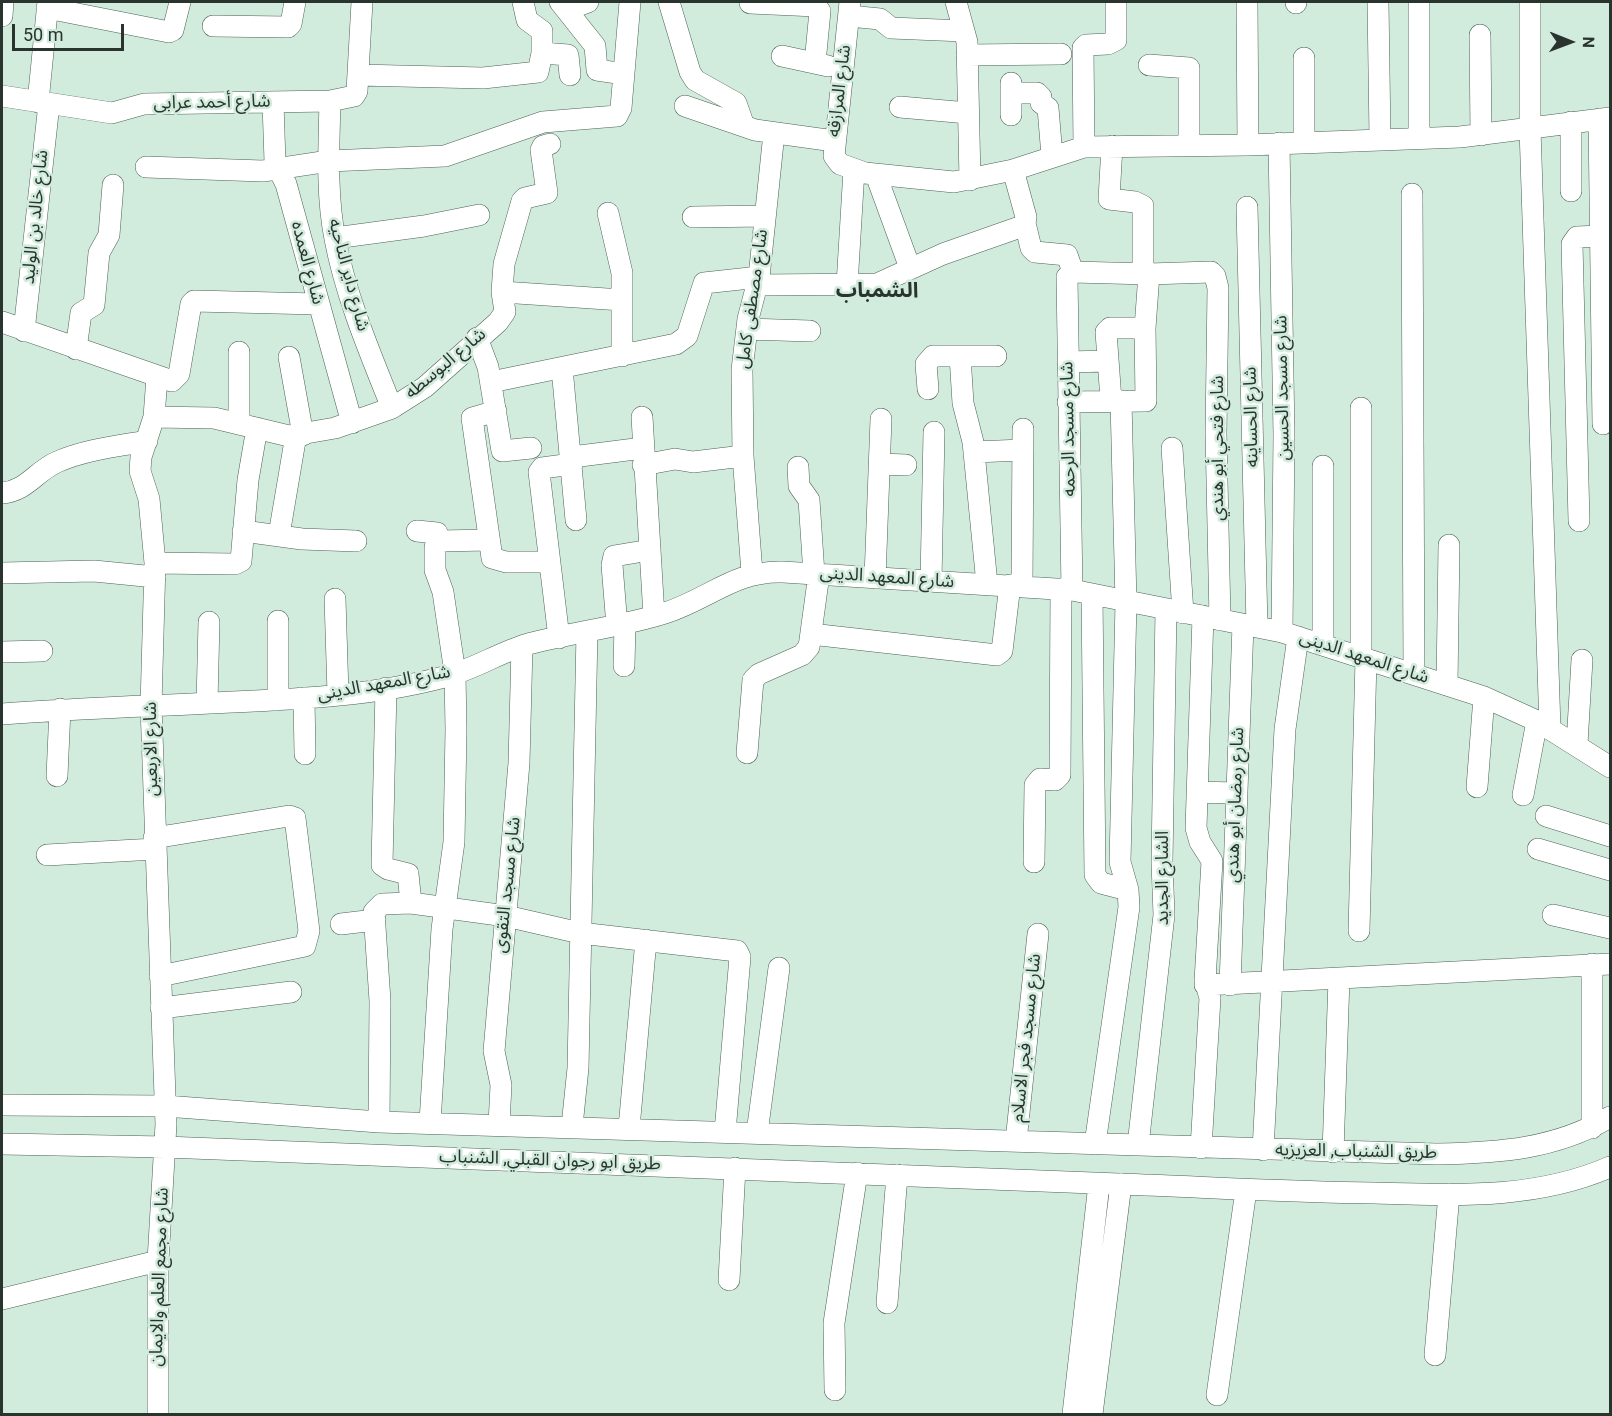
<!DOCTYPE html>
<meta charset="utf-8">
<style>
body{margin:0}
#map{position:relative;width:1612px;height:1416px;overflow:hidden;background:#d1ebdc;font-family:Roboto,sans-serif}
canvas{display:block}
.frame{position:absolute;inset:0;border:3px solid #2a342e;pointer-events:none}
.north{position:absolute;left:1540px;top:12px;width:60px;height:60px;-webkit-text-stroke:4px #d1ebdc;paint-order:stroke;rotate:91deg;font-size:16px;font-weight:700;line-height:24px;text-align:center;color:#2a342e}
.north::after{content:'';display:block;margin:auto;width:21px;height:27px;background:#2a342e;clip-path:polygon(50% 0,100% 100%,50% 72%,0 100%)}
.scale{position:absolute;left:12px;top:24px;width:112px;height:27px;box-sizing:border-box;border:3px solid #2a342e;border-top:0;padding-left:8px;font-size:18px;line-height:21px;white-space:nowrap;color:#2a342e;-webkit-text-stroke:4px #d1ebdc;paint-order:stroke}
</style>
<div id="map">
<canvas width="1612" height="1416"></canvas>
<div class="frame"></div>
<div class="north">N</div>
<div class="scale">50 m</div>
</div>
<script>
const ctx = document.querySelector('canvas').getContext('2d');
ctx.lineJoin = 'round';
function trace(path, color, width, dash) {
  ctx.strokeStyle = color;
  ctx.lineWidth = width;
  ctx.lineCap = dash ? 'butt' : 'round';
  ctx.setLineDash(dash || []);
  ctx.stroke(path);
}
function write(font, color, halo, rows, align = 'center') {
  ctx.font = font + ' Roboto,"Noto Sans Arabic",sans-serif';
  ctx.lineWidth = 5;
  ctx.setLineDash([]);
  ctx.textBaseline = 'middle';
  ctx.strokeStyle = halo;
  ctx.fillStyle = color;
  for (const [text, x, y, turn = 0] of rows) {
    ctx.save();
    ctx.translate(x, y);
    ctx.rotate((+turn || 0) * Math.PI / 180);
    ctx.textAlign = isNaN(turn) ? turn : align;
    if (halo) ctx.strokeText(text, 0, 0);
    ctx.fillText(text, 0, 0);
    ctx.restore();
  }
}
const minor = new Path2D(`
 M560 2 595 46 597 70 624 74
 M669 2 690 72 695 80 736 103 744 126
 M850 2 834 156 840 164 865 173 954 182 1013 170 1084 147 1248 145 1460 137 1610 118
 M956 2 967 42 970 180
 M1247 2 1248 145
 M1378 2 1380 138
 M1419 2V138
 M1530 2V129L1550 728
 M750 3 816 6 820 11 815 63
 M1296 3V2
 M47 8 169 32 173 30 180 2
 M567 10 588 2
 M2 16 3 2
 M849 16 880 19 891 28 964 31
 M213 26 288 27 291 24 295 2
 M1480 35 1481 135
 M542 53 568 55 570 75
 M967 55 1061 54
 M782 56 828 66
 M1149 65 1189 68V145
 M358 75 483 78 538 72 542 53V31L527 20 523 2
 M1011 83V115
 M1011 93H1037L1041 97V103L1048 108 1052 156
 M2 96 112 113 144 104 330 101 354 96 357 91 362 2
 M330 101C329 147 326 193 335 239 346 297 370 353 392 408
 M38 102 48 2
 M273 103 275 162 286 184 352 423
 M685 106 755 130 834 141
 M900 107 968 113
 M1599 119 1603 424
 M1571 122V191
 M1304 142V58
 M1279 143 1284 435 1282 632
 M550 144 543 146 541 150 547 193 525 198 522 201 504 264 502 292 622 300
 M1112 146 1109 199 1135 202 1143 206V274
 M1084 147 1083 48 1086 45 1108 44 1116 40V2
 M146 167 263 171 329 161 445 156 543 122 617 116 621 108 630 2
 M876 175 910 268
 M1412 194 1414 674
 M1247 207 1257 627
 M608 213 622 273V356
 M693 217 765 216
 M1025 223 1031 248 1035 252 1067 255 1073 272
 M335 238 424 226 479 215
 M1073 272 1149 274
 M758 285 877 284 943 254 1020 227 1025 223 1026 217 1013 170
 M847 285 854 170
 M2 322 172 381 179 374 191 304 194 301 317 304
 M747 329 810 331
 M24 331 49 104
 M477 338 488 367 502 451 531 448
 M76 349 81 313 94 305 99 253 109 235 113 185
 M960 356 963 403 973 442 987 584
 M289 357 303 435
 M1068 362 1108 361
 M562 368 576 520
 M157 377 154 417 141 457 140 471 149 499 155 563 151 706 166 1124 158 1261V1414
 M491 382 676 344 687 336 704 283 759 277
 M928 389 926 364 933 356H996
 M1111 400 1106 332 1110 328H1145L1149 274 1211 272 1215 276 1218 288 1216 433 1220 620
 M1068 402 1146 401 1145 328
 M496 411 472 418 492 558 506 562H549
 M154 417 214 418 289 436 335 428 392 408 425 387 498 322 505 312 502 292
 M642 417 654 616
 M239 423V352
 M1172 448 1183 613
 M974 452 1023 450
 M572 457 643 448
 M880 464 906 465
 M643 465 675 459 693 462 743 456
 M1323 466V645
 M798 467 799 486 809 500 814 574
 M2 493C27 491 36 471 57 462 84 450 117 446 147 441
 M1579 521 1572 244 1577 237 1601 236
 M243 531 302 539 356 541
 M417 531 437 533 440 541
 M279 535 296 435
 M155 563 235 564 241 561 248 480 257 428
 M2 573 94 571 155 577
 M752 573 743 456 742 370 748 319 759 277 774 133
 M875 578 881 419
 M931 581 934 432
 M1022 586 1023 429
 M1072 590 1067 277 1073 272
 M1092 594 1095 875 1101 883 1128 890
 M335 599 338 694
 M617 626 612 565 614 556 650 550
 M811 634 997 655 1002 651 1010 585
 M559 638 539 472 542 468 572 464
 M2 652 42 651
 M1361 657V408
 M624 666 625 624
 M1447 685 1449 545
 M386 688 382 865 388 869 408 874 411 903
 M304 698 305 754
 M278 700V621
 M207 703 209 622
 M2 714C78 708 155 706 233 702 303 699 376 695 444 677 473 670 500 652 528 644 574 632 621 627 665 613 709 599 735 570 783 572L1072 590 1282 632 1484 697 1537 721 1610 767
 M1577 744 1582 660
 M747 753 753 680 759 674 802 655 809 647 819 574
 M57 776 60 709
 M1477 787 1484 697
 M1197 792 1235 793
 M1523 795 1537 721
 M1546 816 1610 836
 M154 838 289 816 295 818 309 931 305 946 160 976
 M1538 849 1610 870
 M47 855 155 849
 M1034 862 1035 785 1040 779 1055 780 1060 775 1061 589
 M1553 915 1610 928
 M341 924 375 920
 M1359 931 1366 659
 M1205 985 1610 964
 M1230 985 1243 625
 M161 1008 291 992
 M2 1105 165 1106 379 1122 1437 1154C1499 1153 1556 1149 1610 1117
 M379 1122 380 1001 374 912 382 904 411 903 506 916 580 933 737 951 740 957 725 1132
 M430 1122 442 929 454 842 456 730 455 673 443 592 435 570V547L440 541 489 540
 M499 1124 501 1085 494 1051 519 763 522 647
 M572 1126 578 1068 587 632
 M629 1128 646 940
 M1592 1128V964
 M757 1133 779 968
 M1016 1141 1038 934
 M2 1144 165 1147C483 1158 801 1173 1119 1184 1204 1187 1289 1192 1374 1193 1455 1195 1534 1200 1610 1167
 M1095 1144 1129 907 1128 890 1120 862 1126 602 1121 401
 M1138 1145 1164 915 1162 862 1166 609
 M1201 1148 1210 998 1205 981 1212 861 1200 842 1196 828 1203 616
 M1263 1150 1285 729 1298 637
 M1333 1152 1339 979
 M729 1280 735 1168
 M2 1299 158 1261
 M887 1303 897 1175
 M1435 1355 1449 1194
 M835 1390 834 1323 857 1173
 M1217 1395 1246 1190
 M1073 1414 1099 1184
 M1092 1414 1121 1184`);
trace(minor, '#4c6256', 22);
trace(minor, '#fff', 21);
write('18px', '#2a342e', '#d1ebdc', [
 ["شارع المرازقه",840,91,-83],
 ["شارع أحمد عرابى",212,103,-1],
 ["شارع خالد بن الوليد",36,217,-84],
 ["شارع العمده",307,263,75],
 ["شارع داير الناحيه",348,275,75],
 ["شارع مصطفى كامل",753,299,-82],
 ["شارع البوسطه",446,364,-40],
 ["شارع مسجد الحسين",1283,388,-91],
 ["شارع الحساينه",1252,417,-91],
 ["شارع مسجد الرحمه",1069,429,-91],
 ["شارع فتحي أبو هندي",1218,448,-90],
 ["شارع المعهد الدينى",887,578,4],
 ["شارع المعهد الدينى",1364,658,18],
 ["شارع المعهد الدينى",384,684,-10],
 ["شارع الاربعين",152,749,-91],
 ["شارع رمضان أبو هندي",1236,805,-88],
 ["الشارع الجديد",1163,878,-90],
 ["شارع مسجد التقوى",508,885,-84],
 ["شارع مسجد فجر الاسلام",1027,1038,-84],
 ["طريق الشنباب, العزيزيه",1356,1152,1],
 ["طريق ابو رجوان القبلي, الشنباب",550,1161,2],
 ["شارع مجمع العلم والايمان",160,1277,-88]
]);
write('bold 21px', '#2a342e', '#d1ebdc', [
 ["الشمباب",877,292]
]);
</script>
